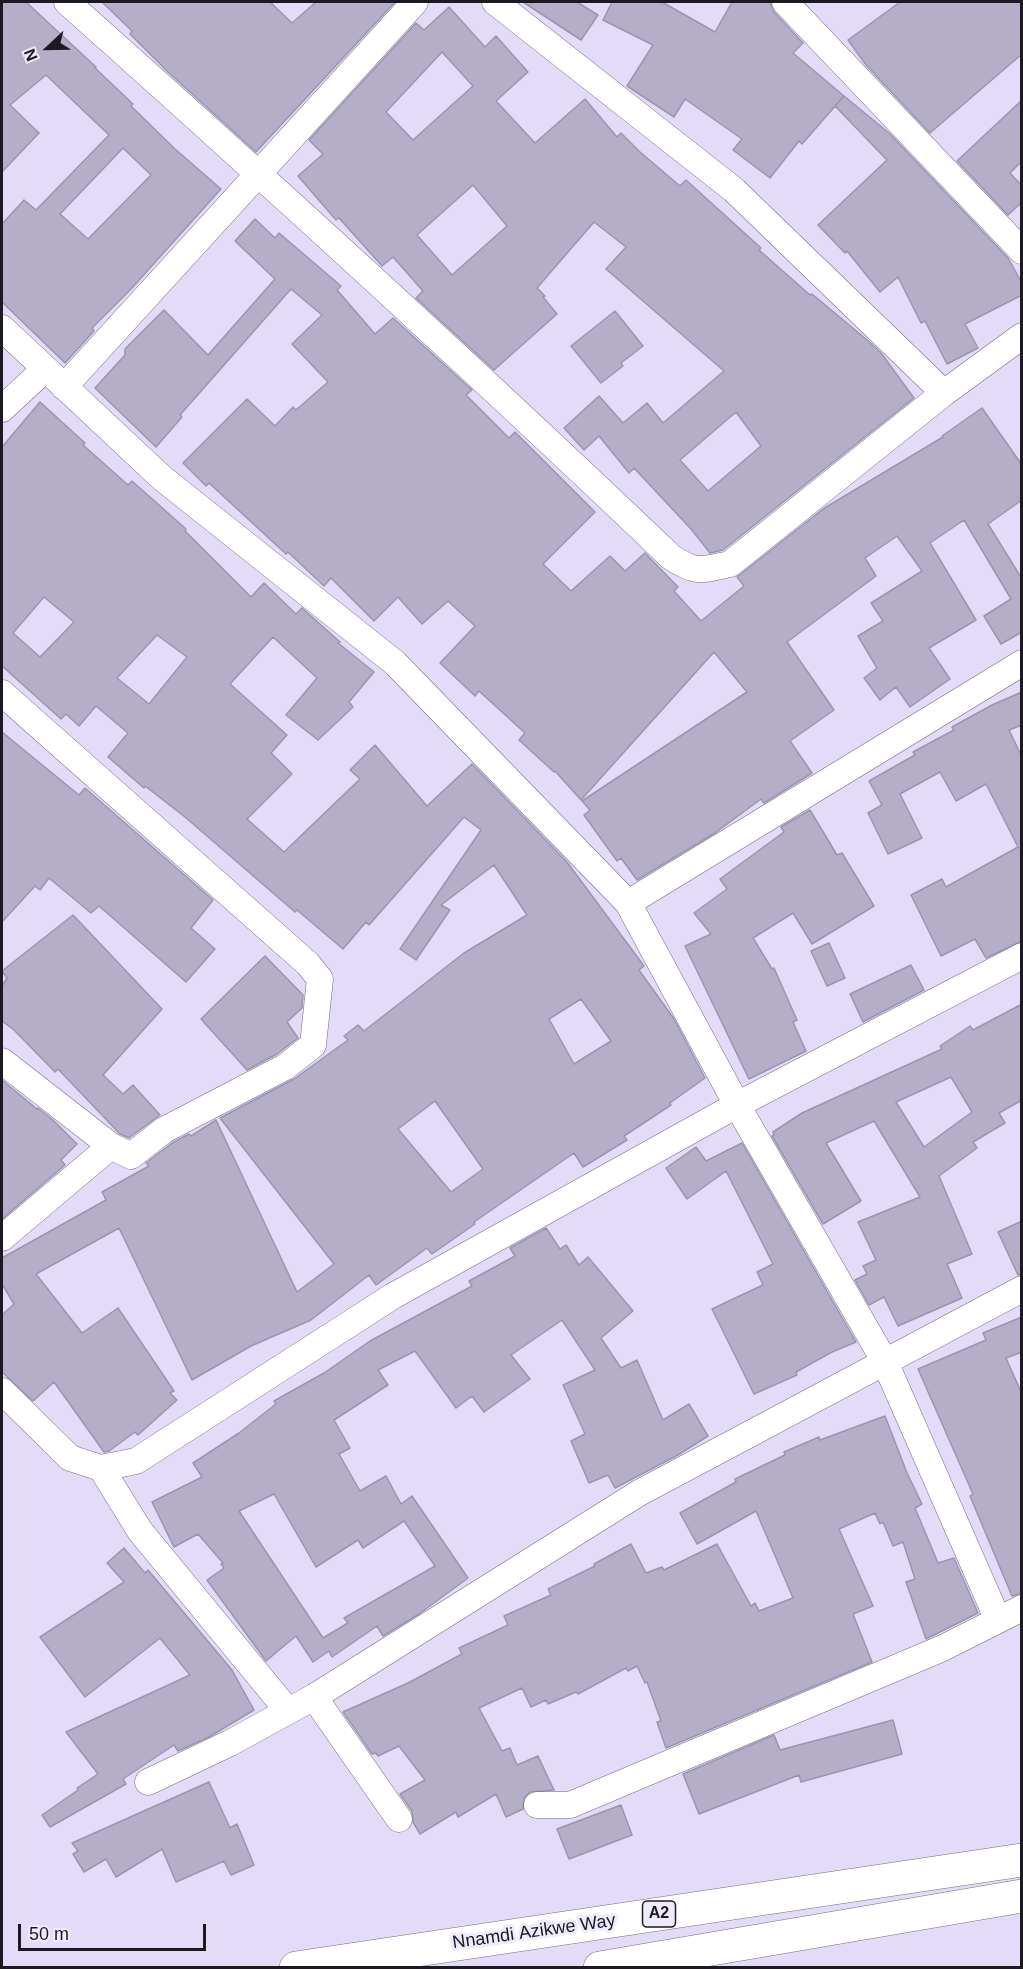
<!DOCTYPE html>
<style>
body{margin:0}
#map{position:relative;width:1023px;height:1969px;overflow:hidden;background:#e4dbf8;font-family:Helvetica,sans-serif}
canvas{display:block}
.frame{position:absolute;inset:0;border:3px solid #1c1923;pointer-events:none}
.north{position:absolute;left:18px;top:18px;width:60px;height:60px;-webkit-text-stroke:4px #efebfc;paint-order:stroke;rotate:248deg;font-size:16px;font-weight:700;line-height:24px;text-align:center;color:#1c1923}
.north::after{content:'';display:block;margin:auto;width:21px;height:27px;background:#1c1923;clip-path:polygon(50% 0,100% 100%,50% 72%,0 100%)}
.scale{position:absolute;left:18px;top:1924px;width:188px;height:27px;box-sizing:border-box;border:3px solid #1c1923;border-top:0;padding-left:8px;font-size:18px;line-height:21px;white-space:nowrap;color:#1c1923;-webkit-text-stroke:4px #efebfc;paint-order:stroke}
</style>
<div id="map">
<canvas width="1023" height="1969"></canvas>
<div class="frame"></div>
<div class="north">N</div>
<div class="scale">50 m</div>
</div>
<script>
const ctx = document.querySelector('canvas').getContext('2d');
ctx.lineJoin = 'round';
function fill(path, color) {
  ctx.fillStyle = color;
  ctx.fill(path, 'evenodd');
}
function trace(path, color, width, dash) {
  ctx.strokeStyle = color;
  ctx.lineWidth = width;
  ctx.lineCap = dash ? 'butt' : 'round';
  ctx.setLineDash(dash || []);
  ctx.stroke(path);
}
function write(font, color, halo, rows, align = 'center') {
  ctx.font = font + ' Helvetica,sans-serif';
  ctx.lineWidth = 6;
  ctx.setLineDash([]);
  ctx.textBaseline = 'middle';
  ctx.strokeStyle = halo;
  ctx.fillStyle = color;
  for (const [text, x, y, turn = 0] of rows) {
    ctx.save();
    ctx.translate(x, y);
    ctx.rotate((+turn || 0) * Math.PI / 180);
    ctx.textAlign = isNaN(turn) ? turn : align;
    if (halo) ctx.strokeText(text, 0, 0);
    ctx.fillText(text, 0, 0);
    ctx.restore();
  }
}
const building = new Path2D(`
 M2 2H26L96 67 95 68 133 104 131 106 175 149 221 189 131 289 92 328 94 331 65 363 2 302V224L24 200 36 210 109 135 46 75 10 105 39 133 2 172ZM123 148 151 175 88 239 60 214Z
 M102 2H270L292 23 316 2H395L256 152 168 72 130 34 132 31Z
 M523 2H577L598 15 581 40Z
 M612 2H662L715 32 732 2H770L774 12 803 43 793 53 844 96 802 144 799 141 770 178 733 150 742 139 685 99 674 117 627 86 653 45 603 20Z
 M900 2H1022V54L930 133 866 65 848 40Z
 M449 7 485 47 496 36 528 72 496 101 535 143 585 99 617 137 621 133 640 152 680 186 686 180 761 248 759 250 810 295 812 294 866 339 881 353 914 398 723 550 710 553 691 529 634 468 629 473 599 436 584 450 564 428 599 396 623 423 647 403 663 423 724 371 606 269 626 247 594 222 537 288 545 296 543 297 557 314 494 370 416 298 423 291 393 257 382 266 339 218 336 220 298 176 323 154 309 140 416 23 424 30ZM442 52 473 86 413 140 386 112ZM473 185 507 226 452 275 417 235ZM736 412 761 446 708 491 680 460Z
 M844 96 889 133 1008 258 1022 283V295L965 324 978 348 947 364 925 321 921 323 898 277 880 292 847 251 845 253 818 225 887 160 835 106Z
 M1022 100V161L1010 173 1022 186V202L1008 215 957 161Z
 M255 219 275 238 279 233 341 286 337 290 375 334 393 318 472 390 466 395 509 438 515 432 595 512 543 564 571 591 610 556 625 571 645 553 678 587 674 591 701 621 744 586 737 577 823 509 943 437 942 436 982 408 1022 465V500L988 524 1022 579V632L1001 644 984 616 1011 599 964 520 930 543 976 620 929 648 950 679 910 707 896 687 880 700 864 678 877 668 858 636 883 621 871 603 922 571 897 536 865 558 876 576 787 642 834 710 790 741 812 773 764 803 761 799 715 833 637 880 621 858 617 861 584 815 590 810 582 801 747 692 714 652 581 800 555 771 554 772 519 740 525 733 479 691 475 696 440 663 475 626 448 601 422 624 398 597 374 621 331 578 324 586 288 552 286 554 209 483 206 486 183 463 247 399 275 426 293 407 296 410 328 382 292 344 322 315 291 289 180 415 182 417 156 447 95 388 125 355V349L164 310 208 355 275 279 235 241Z
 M615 311 643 346 621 363 623 366 601 383 571 346Z
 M40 402 85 443 83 445 128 485 132 481 186 529 185 531 251 597 264 583 296 614 302 608 340 642 338 643 374 672 349 702 353 707 318 740 286 715 317 678 273 637 230 684 287 735 271 753 292 774 247 819 284 852 360 779 350 770 375 745 427 806 472 764 567 862 644 966 639 970 674 1019 705 1078 670 1103 671 1105 624 1136 627 1140 583 1167 574 1153 474 1222 475 1224 432 1254 427 1248 376 1285 369 1275 311 1320 251 1346 192 1380 119 1228 36 1274 82 1333 118 1308 174 1391 170 1393 177 1400 138 1435 135 1432 109 1451 104 1452 54 1382 33 1401 2 1372V1315L14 1304 2 1284V1258L106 1200 102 1192 149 1166 146 1163 172 1143 189 1134 191 1136 216 1120 297 1292 334 1264 220 1118 294 1079 348 1040 344 1036 358 1025 364 1031 464 953 527 915 494 865 441 905 450 910 416 960 400 949 481 830 464 817 369 925 366 922 343 949 297 910 295 912 185 817 145 786 144 788 108 757 128 733 96 706 79 726 66 714 61 719 2 666V447ZM44 597 74 622 40 657 13 633ZM157 635 187 657 149 704 117 678ZM581 999 611 1041 574 1064 549 1019ZM435 1101 483 1169 451 1192 398 1129Z
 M1022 692V725L1009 730 1022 757V941L986 958 975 939 941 956 911 895 942 879 946 887 1018 847 986 784 956 801 940 772 900 794 922 838 888 854 868 813 882 805 869 781 915 755 913 752 954 730 952 727 992 705Z
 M2 732 79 795 85 788 213 900 191 928 215 949 186 982 99 906 91 913 49 878 40 890 35 886 2 922Z
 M810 810 837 855 842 853 874 906 812 944 793 913 753 938 772 969 774 968 797 1020 793 1022 806 1051 749 1079 685 946 711 934 694 913 727 889 720 879 784 832 781 827Z
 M73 915 162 1009 103 1075 123 1094 133 1085 160 1115 129 1138 120 1134 58 1069 55 1072 14 1030 2 1021V986L7 978 2 971Z
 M829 943 845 978 827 986 811 951Z
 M265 956 303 995 302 1008 287 1022 298 1038 277 1054 247 1070 201 1019Z
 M911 965 924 990 863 1022 850 994Z
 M1022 1004V1100L999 1113 1005 1123 973 1142 977 1148 939 1176 972 1254 947 1264 962 1298 898 1326 884 1297 869 1305 855 1280 867 1274 863 1266 876 1260 858 1222 920 1197 874 1121 826 1143 861 1201 823 1224 772 1136 774 1135 773 1132 802 1113 942 1049 940 1046 970 1026 973 1030ZM951 1077 972 1112 924 1147 896 1102Z
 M2 1080 37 1109 38 1108 53 1120 77 1144 61 1160 65 1165 2 1219Z
 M742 1143 856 1342 832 1352 796 1372 797 1375 754 1394 712 1309 763 1285 757 1272 773 1264 726 1171 687 1199 666 1168 696 1147 706 1161Z
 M1022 1221V1274L1018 1275 998 1232Z
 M546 1228 560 1249 566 1245 579 1265 588 1257 633 1311 601 1338 621 1368 637 1360 663 1420 689 1404 708 1436 678 1455 615 1488 608 1475 589 1483 571 1441 585 1434 563 1385 595 1370 562 1320 511 1355 530 1379 484 1412 472 1396 456 1408 415 1351 378 1370 388 1385 334 1420 350 1448 339 1454 360 1491 386 1476 401 1504 412 1496 468 1578 419 1614 383 1636 377 1626 332 1657 329 1651 313 1662 296 1636 266 1661 207 1580 224 1568 221 1564 223 1563 198 1534 174 1547 152 1502 202 1477 193 1463 239 1433 276 1404 274 1401 324 1373 370 1341 472 1286 469 1281 515 1256 510 1248ZM274 1494 316 1567 358 1540 363 1548 404 1521 435 1566 344 1618 348 1623 323 1638 239 1511Z
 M1022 1317V1352L1006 1358 1022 1394V1593L1012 1596 970 1496 973 1494 918 1369 986 1340 983 1333Z
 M885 1416 907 1473 922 1504 915 1508 938 1563 954 1558 978 1613 926 1639 906 1582 915 1579 903 1542 893 1546 883 1522 880 1524 875 1513 839 1529 873 1606 853 1614 872 1662 666 1748 657 1722 661 1721 647 1682 645 1683 637 1666 628 1671 626 1668 578 1694 576 1692 548 1704 546 1700 531 1707 522 1688 479 1708 502 1751 510 1748 517 1765 538 1756 554 1790 530 1792 524 1798 523 1809 506 1817 496 1794 458 1817 456 1812 420 1834 413 1822 412 1811 400 1794 425 1780 399 1746 378 1756 376 1753 372 1754 343 1712 408 1683 462 1654 459 1648 508 1625 504 1616 551 1595 548 1589 595 1566 594 1564 631 1544 646 1573 662 1567 664 1570 717 1544 751 1606 755 1603 759 1611 793 1598 756 1511 697 1544 680 1513 736 1482 735 1479 785 1455 784 1452 819 1437 820 1440Z
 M124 1548 145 1573 148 1570 232 1670 254 1710 209 1737 178 1751 174 1745 123 1779 126 1784 50 1827 42 1815 78 1790 77 1788 98 1774 66 1732 190 1675 160 1638 85 1697 40 1637 124 1582 107 1563Z
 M893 1720 902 1754 801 1782 799 1775 699 1814 683 1774 774 1735 780 1750Z
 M209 1782 230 1828 237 1824 254 1865 231 1875 224 1861 176 1882 162 1849 116 1877 106 1859 84 1872 73 1854 78 1851 72 1843Z
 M621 1805 632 1835 569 1859 557 1829Z`);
fill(building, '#b5aec9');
trace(building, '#9c94af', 1.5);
const minor = new Path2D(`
 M67 2C271 184 473 368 671 557 697 574 701 570 730 564L944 393 1022 336
 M495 2 734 190 944 393
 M785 2 1022 251
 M2 328 162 478 395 663 628 903 737 1105 885 1362 998 1620
 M64 387 415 2
 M2 409 45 369
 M2 693 308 964 320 979 313 1045 285 1067 164 1130 131 1156 111 1146 2 1061
 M628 903 1022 663
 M2 1238 111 1146
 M2 1391 70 1458 101 1468 136 1461 393 1296 737 1105 1022 956
 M101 1468 140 1531 288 1711
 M314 1697 399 1819
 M148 1782 230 1743 314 1697 639 1493 1022 1289
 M537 1805H570L943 1648 1022 1608`);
const highway = new Path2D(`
 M296 1968 1022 1860
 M600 1968 1022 1896`);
trace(minor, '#726b84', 27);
trace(highway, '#726b84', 34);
trace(minor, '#fff', 26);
trace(highway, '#fff', 33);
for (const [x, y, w] of [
 [659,1914,33]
]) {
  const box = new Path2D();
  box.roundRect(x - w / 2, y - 13, w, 26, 4.5);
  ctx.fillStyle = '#efebfc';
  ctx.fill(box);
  trace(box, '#1c1923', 1.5);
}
write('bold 16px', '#1c1923', null, [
 ["A2",659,1914]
]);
write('18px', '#1c1923', '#efebfc', [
 ["Nnamdi Azikwe Way",534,1932,-8]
]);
</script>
